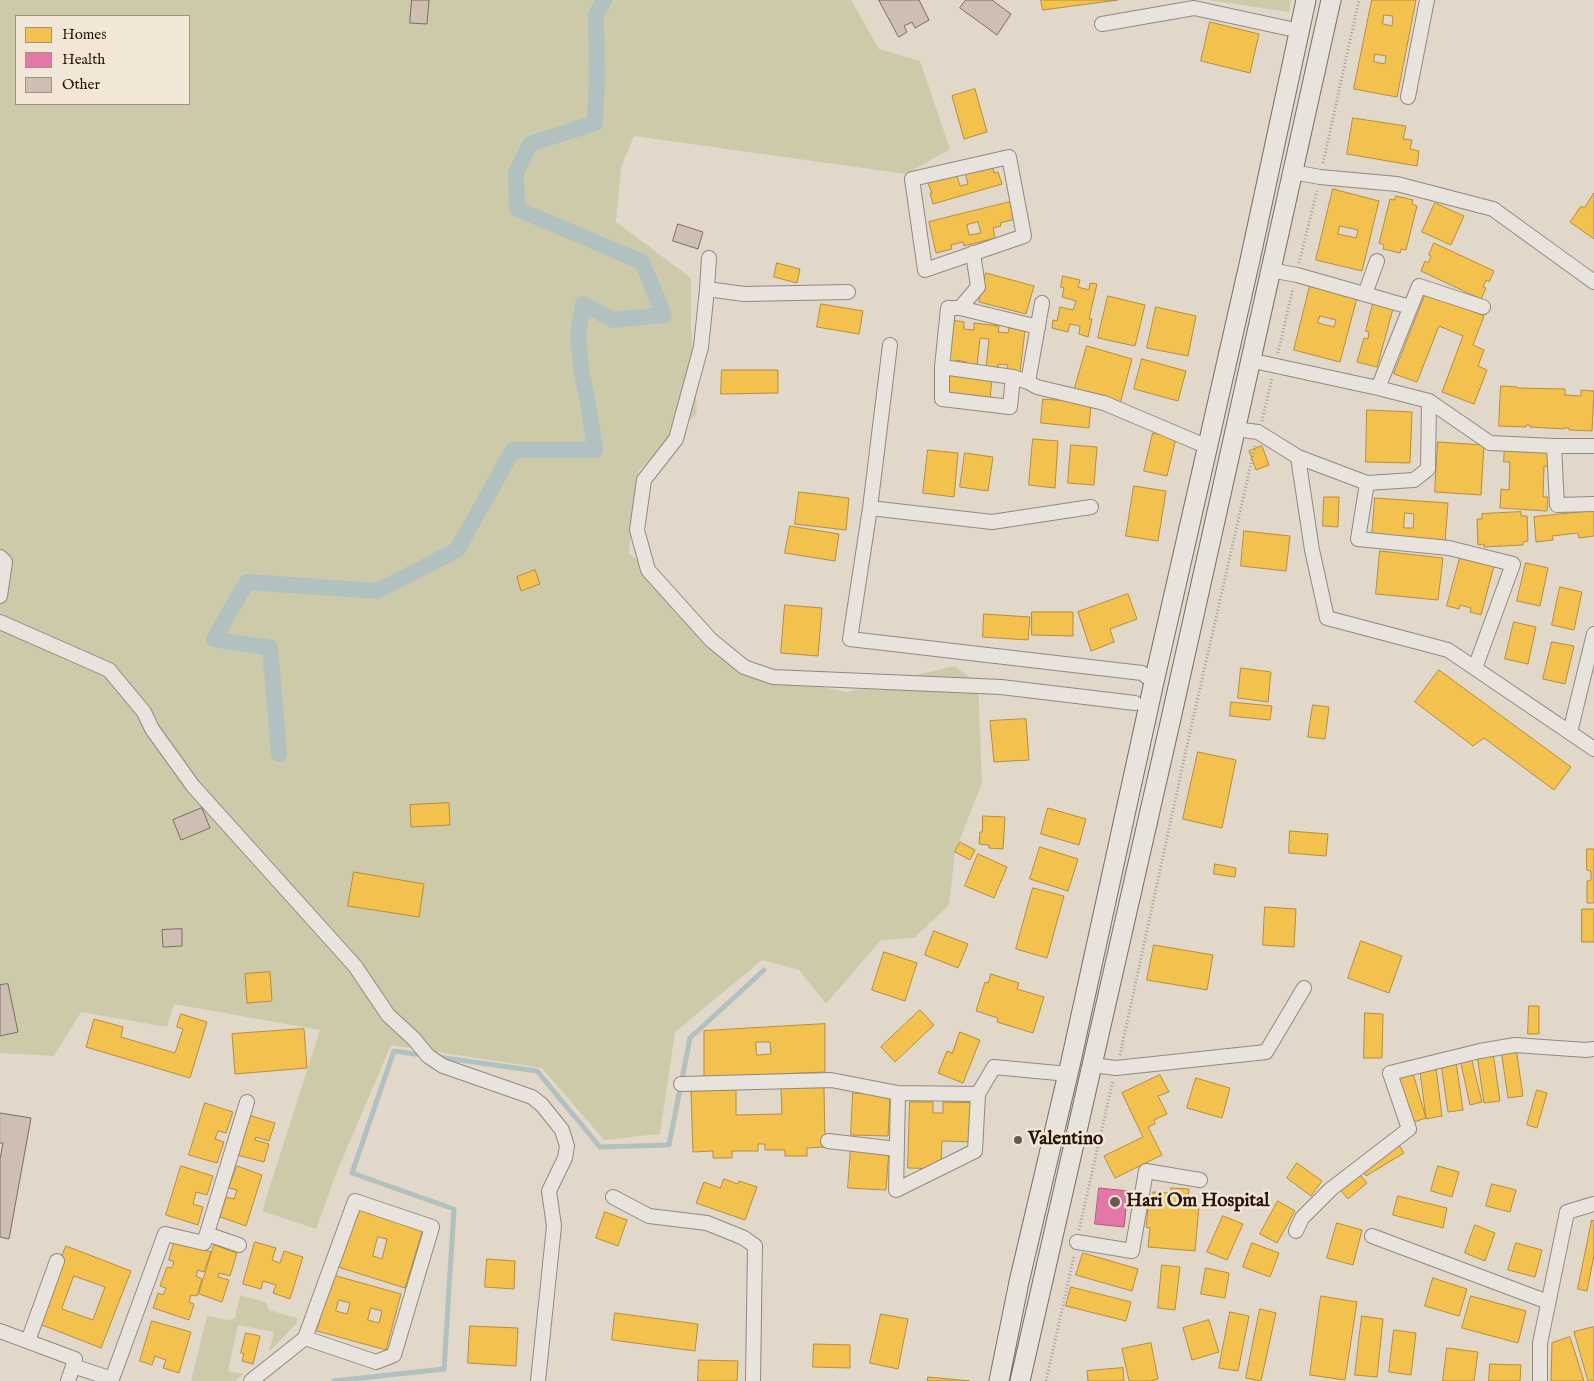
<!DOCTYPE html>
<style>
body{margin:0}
#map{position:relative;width:1594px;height:1381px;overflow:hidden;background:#e1d8ca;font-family:"IM FELL English",serif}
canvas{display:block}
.legend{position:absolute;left:15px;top:15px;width:175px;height:90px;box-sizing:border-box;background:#f2e6d6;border:1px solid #a29284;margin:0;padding:6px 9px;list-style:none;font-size:15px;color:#2a150a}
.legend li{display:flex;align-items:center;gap:10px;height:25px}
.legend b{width:25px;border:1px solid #a29284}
</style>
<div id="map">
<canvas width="1594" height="1381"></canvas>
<ul class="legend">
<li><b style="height:14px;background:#f2c14e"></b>Homes</li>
<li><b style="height:14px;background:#e377a8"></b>Health</li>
<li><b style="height:14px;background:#cfbfb3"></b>Other</li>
</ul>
</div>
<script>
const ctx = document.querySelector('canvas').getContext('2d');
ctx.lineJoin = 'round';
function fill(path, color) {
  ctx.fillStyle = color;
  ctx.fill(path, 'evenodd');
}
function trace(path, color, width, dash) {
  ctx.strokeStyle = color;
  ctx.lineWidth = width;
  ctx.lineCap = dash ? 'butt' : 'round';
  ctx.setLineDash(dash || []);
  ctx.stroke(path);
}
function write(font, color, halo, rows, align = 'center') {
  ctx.font = font + ' "IM FELL English",serif';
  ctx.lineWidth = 5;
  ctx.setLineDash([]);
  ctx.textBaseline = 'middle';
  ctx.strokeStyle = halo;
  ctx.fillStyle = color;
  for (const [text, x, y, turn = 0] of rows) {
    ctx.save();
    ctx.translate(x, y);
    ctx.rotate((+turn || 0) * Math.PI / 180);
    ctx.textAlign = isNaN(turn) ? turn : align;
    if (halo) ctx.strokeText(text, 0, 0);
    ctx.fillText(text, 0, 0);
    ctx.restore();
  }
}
fill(new Path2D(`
 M0 0H851L879 49 920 61 950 149 906 174 634 136 621 167 616 222 691 278V325L697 413 638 471 629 553 648 570 740 671 847 692 954 666 978 683 982 783 955 852 949 905 914 938 881 940 826 1004 799 970 762 960 675 1032 660 1134 604 1140 542 1068 391 1045 338 1169 316 1229 262 1211 320 1030 174 1004 167 1027 81 1012 54 1056 0 1053ZM16 16H189V104H16Z
 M1208 0H1291L1289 12Z
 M240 1295 267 1303 269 1310 297 1318V1323L269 1352 274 1332 238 1325 228 1371 244 1374 235 1381H191L207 1316 230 1320 235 1318Z`), '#cdcaa9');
const homes = new Path2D(`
 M1041 0H1118L1043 10Z
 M1372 0H1416L1397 97 1354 89ZM1384 15 1393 16 1392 26 1383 24ZM1375 54 1386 56 1385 64 1374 62Z
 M1210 22 1259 34 1250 73 1201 61Z
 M975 89 987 132 964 139 952 96Z
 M1353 118 1406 126 1403 139 1412 140 1410 149 1419 151 1417 166 1347 154Z
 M993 154 996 164 992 165 994 173 998 172 1002 184 933 204 930 193H932L924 173ZM965 173 968 184 960 186 957 176Z
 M1333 189 1379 201 1362 271 1316 260ZM1340 226 1358 230 1356 238 1338 234Z
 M1594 193V239L1570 222 1581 206 1584 208Z
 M1396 196 1413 200 1412 204 1417 206 1406 250 1401 249 1400 253 1383 249 1384 245 1379 243 1390 199 1394 200Z
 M1010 202 1015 219 1000 223 1001 226 993 228 995 238 964 246 963 242 951 245 952 249 936 253 929 222ZM978 222 981 233 969 235 967 225Z
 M1435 203 1464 216 1451 245 1422 232Z
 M1434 243 1494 271 1489 282 1486 280 1483 287 1486 288 1481 299 1421 271 1425 261 1428 263 1431 256 1429 255Z
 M777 263 800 269 797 283 774 277Z
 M986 273 1034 286 1026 314 979 302Z
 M1063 276 1080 280 1078 287 1089 290 1090 283 1097 284 1089 319H1092L1088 337 1079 334 1080 326 1070 324 1068 332 1052 328 1053 320 1057 321 1060 307 1073 310 1076 301 1062 297 1064 288 1061 287Z
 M1311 282 1358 294 1340 362 1294 350ZM1320 316 1336 320 1334 327 1318 323Z
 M1426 293 1484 316 1473 345 1484 350 1478 366 1487 370 1474 404 1442 392 1463 336 1439 326 1417 382 1394 374Z
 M1108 296 1145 305 1135 346 1098 338Z
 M821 304 863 311 859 334 817 327Z
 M1373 304 1393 309 1377 367 1357 362 1364 338 1368 339 1369 332 1366 331Z
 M1156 307 1196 316 1188 356 1147 348Z
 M951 320 964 322V329L974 330V323L999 326 998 332 1008 333 1009 328 1025 330 1020 372 1007 370 1008 365 998 364V369L986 368 989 339 980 338 977 367 966 365V362L956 360V364L946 363Z
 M1087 346 1132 359 1120 404 1074 391Z
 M1142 359 1186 371 1178 401 1134 389Z
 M722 370H778V393L721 394Z
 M948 373 992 377 990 400 946 397Z
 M1501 386 1517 387V388L1565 389V395L1581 396V390L1594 391 1592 431 1569 430V428H1564V429L1530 427V425H1526V427L1499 426Z
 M1043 399 1091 403 1089 428 1041 423Z
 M1367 410 1412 412 1410 463 1366 462Z
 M1153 433 1176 438 1167 476 1144 471Z
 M1033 439 1058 441 1055 488 1029 485Z
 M1438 442 1484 445 1481 495 1435 492Z
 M1071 445 1097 447 1094 485 1068 483Z
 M1505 445 1550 447 1549 466H1544L1543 497H1548L1547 511 1500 508 1501 489 1509 490 1510 462H1504Z
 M1262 446 1269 465 1256 470 1249 451Z
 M928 450 958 453 954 497 923 493Z
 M965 453 993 457 988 491 960 487Z
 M1134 486 1166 491 1158 541 1126 536Z
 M799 492 849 498 846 530 795 524Z
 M1324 497H1339L1338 527 1323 526Z
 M1375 498 1448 503 1445 543 1372 538ZM1405 513 1414 514 1413 528H1404Z
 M1594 511V536L1579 538 1578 533 1552 536 1553 540 1536 542 1534 517Z
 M1521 512V516H1527L1528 541 1523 542V545L1484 547V544L1478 545 1477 519H1482V514Z
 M790 526 839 534 835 561 785 553Z
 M1244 531 1290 536 1286 571 1241 566Z
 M1380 551 1443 558 1438 600 1376 594Z
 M1461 554 1495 562 1481 615 1470 612 1471 608 1460 605 1459 609 1447 606Z
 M1526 563 1548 568 1540 606 1517 601Z
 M535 570 540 584 521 591 517 577Z
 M1560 587 1582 592 1574 630 1552 625Z
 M1128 594 1137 619 1110 629 1114 642 1091 651 1078 612Z
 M785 605 822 608 818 656 781 653Z
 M1032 612H1073V636L1032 635Z
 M984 614 1030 617 1028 640 983 637Z
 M1514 622 1536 627 1528 664 1505 659Z
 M1552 642 1574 646 1565 684 1543 679Z
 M1241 668 1271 672 1268 702 1238 698Z
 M1439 670 1571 767 1554 790 1484 738 1473 746 1415 702Z
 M1231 702 1272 706 1270 720 1230 716Z
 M1313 705 1329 707 1325 739 1308 737Z
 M1026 719 1029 760 994 762 990 721Z
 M1198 752 1236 760 1222 828 1183 819Z
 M449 803 450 825 411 827 410 805Z
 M1048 808 1086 819 1079 845 1041 834Z
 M983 816 1005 817 1003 849 989 848V845L979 844 980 832H982Z
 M1290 831 1328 834 1326 856 1289 853Z
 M960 842 975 850 970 860 955 852Z
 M1040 847 1078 859 1068 891 1030 879Z
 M1587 849H1594V903H1587V881L1591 880V871L1587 870Z
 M978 854 1007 867 994 898 965 886Z
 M1215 864 1236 868 1235 877 1214 874Z
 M354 872 424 884 419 917 348 906Z
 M1033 888 1064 896 1047 958 1016 949Z
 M1265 907 1296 909 1294 947 1263 945Z
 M1582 909H1594V942H1582Z
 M934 931 968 944 958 968 925 955Z
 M1361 941 1402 956 1389 993 1348 978Z
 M1154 945 1213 955 1207 990 1147 980Z
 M884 952 917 963 905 1001 872 990Z
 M270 972 272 1001 247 1003 245 974Z
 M991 974 1019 983 1017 989 1044 997 1033 1033 997 1022 998 1018 976 1011 985 982 988 983Z
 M1529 1006H1539V1034H1528Z
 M920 1010 934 1025 895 1062 881 1047Z
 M1365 1013 1383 1014 1382 1058H1364Z
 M181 1014 207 1022 190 1078 86 1047 94 1019 123 1027 121 1037 175 1053 183 1029 177 1027Z
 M825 1024V1072L704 1077V1031ZM756 1042H770L771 1054 757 1055Z
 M304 1029 307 1068 235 1074 232 1034Z
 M960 1032 980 1040 963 1083 938 1073 947 1051 952 1053Z
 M1516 1048 1523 1096 1508 1098 1501 1050Z
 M1493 1052 1500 1101 1484 1103 1477 1055Z
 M1471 1057 1482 1102 1470 1105 1460 1059Z
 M1456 1062 1463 1110 1448 1112 1441 1064Z
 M1436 1068 1442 1116 1426 1119 1420 1071Z
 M1412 1070 1426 1118 1411 1123 1396 1075Z
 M1160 1075 1169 1092 1158 1096 1167 1114 1154 1120 1155 1124 1148 1127 1162 1155 1115 1178 1104 1156 1143 1137 1122 1093Z
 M1196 1078 1230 1088 1222 1118 1187 1108Z
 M824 1088 825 1147 807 1148V1156H785V1150H765V1144H758V1151H732V1158H713V1151L693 1152 691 1091 736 1090V1115L782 1114 781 1089Z
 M1537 1090 1547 1093 1537 1128 1527 1125Z
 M853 1093 890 1095 888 1136 851 1135Z
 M910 1102H933V1113H943V1102L978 1103 977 1142 942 1141 941 1169 908 1168Z
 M205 1103 233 1112 226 1133 218 1131 215 1139 224 1142 217 1163 189 1155Z
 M248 1115 275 1123 269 1141 256 1137 255 1140 269 1144 264 1162 237 1155Z
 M1397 1142 1404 1153 1366 1176 1359 1165Z
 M851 1147 889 1149 886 1190 848 1188Z
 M1297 1163 1322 1181 1311 1196 1287 1178Z
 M181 1166 213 1176 207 1195 196 1192 193 1204 203 1207 198 1225 166 1215Z
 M237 1166 262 1175 246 1226 220 1217 226 1197 234 1199 237 1190 229 1188Z
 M1438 1166 1459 1172 1452 1197 1431 1191Z
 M1356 1170 1367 1183 1348 1199 1337 1186Z
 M724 1179 738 1184 739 1181 757 1187 745 1220 696 1203 704 1182 720 1188Z
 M1492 1184 1516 1190 1510 1212 1486 1206Z
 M1171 1188 1189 1189 1188 1205 1199 1206 1195 1251 1148 1247 1150 1228 1146 1227 1148 1207H1151L1153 1192 1171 1193Z
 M1398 1196 1447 1208 1443 1228 1393 1215Z
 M1278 1201 1295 1211 1277 1243 1260 1234Z
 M356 1208 423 1229 405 1288 338 1267 352 1210ZM378 1237 387 1239 382 1259 373 1256Z
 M605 1212 627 1220 618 1246 596 1238Z
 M1223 1216 1243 1224 1227 1260 1207 1252Z
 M1592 1220 1594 1221V1255L1587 1291 1578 1289Z
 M1337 1223 1362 1230 1353 1265 1327 1258Z
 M1475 1225 1495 1233 1485 1261 1465 1253Z
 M175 1240 211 1252 204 1272 198 1270 196 1276 202 1279 197 1296 191 1295 189 1302 194 1304 189 1320 153 1308 158 1293 163 1295 166 1288 160 1286 167 1267 172 1268 174 1262 169 1260Z
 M255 1242 276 1248 272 1260 280 1263 284 1251 303 1257 290 1299 273 1293 276 1285 263 1281 261 1289 243 1284Z
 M1252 1243 1279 1253 1270 1277 1243 1267Z
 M1516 1243 1542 1250 1535 1277 1508 1270Z
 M214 1245 237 1253 230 1276 219 1273 218 1277 229 1280 222 1302 199 1294Z
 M66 1246 131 1271 101 1348 37 1323ZM74 1276 105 1287 93 1320 62 1309Z
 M1083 1253 1138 1269 1132 1291 1076 1275Z
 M487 1259 515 1261 514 1289 485 1287Z
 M1162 1265 1180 1267 1175 1310 1158 1308Z
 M1206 1268 1229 1273 1225 1298 1201 1294Z
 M333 1275 401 1294 386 1350 317 1331ZM339 1300 350 1303 347 1314 336 1311ZM371 1308 382 1311 379 1323 368 1320Z
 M1433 1278 1467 1289 1459 1316 1425 1306Z
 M1071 1287 1131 1302 1126 1321 1066 1306Z
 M1321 1296 1357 1302 1345 1380 1310 1375Z
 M1471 1296 1526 1311 1518 1343 1462 1328Z
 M1260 1309 1276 1313 1261 1381 1246 1378Z
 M1230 1312 1249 1316 1238 1371 1219 1368Z
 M615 1313 698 1324 695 1351 612 1340Z
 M881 1314 908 1319 898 1369 870 1363Z
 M1362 1316 1383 1319 1377 1377 1355 1375Z
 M1209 1320 1219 1352 1192 1360 1183 1328Z
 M152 1321 191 1332 179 1373 163 1368 166 1360 155 1356 152 1365 140 1361Z
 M470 1326 518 1328 516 1366 468 1363Z
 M1594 1327V1381H1588L1574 1332Z
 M1394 1330 1416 1333 1411 1375 1389 1372Z
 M246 1333 260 1336 253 1364 242 1361 244 1354 241 1353Z
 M1570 1337 1584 1381H1551L1552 1343Z
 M1151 1343 1158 1379 1150 1381H1129L1122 1349Z
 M814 1344 850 1345V1368L813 1367Z
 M1447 1348 1478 1352 1474 1381H1443Z
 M699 1360 738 1361 737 1381H698Z
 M1490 1364 1521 1365 1520 1381H1489Z
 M1123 1368 1124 1381H1088L1087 1371Z
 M928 1377 970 1381H928Z`);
fill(homes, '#f2c14e');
trace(homes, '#b68d3a', 1);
const health = new Path2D(`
 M1099 1188 1128 1191 1124 1227 1095 1224Z`);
fill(health, '#e377a8');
trace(health, '#ac5a79', 1);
trace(new Path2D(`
 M438 1057 537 1071 600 1147 669 1145 690 1038 764 970
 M334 1381 444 1369 454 1209 352 1173 394 1051 422 1055`), '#b1c1c0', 5);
trace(new Path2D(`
 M279 754 270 648 214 639 247 582 377 591 457 550 513 450H595L588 403 581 369 578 335 583 304 613 320 664 315 642 262 517 209 516 173 530 144 595 123 597 78 596 15 604 0`), '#b1c1c0', 16);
const building = new Path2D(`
 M412 0H429L427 24 410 23Z
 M879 0H919L929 20 915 28 912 22 904 26 907 32 899 37Z
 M966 0H992L1011 14 997 35 960 8Z
 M678 224 703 232 698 249 673 241Z
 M202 808 210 828 181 840 173 820Z
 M182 929V946L163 947 162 930Z
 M8 984 18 1032 0 1036V985Z
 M0 1113 31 1118 9 1239 0 1237V1159L3 1143H0Z`);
fill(building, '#cfbfb3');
trace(building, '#776e66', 1);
const minor = new Path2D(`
 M1102 24 1194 8 1300 31
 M1408 97 1427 0
 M1009 157 1024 236 925 270 912 179Z
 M1293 172 1320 177 1397 184 1493 209 1594 282
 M1270 270 1297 275 1410 307
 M707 289 709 258
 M848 292 744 294 707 289 701 347 676 439 644 480 637 530 648 570 711 640 744 667 773 677 1001 687 1135 703
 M1365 294 1377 261
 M1042 303 1028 382 1037 387 1104 403 1208 447
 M960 308 978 287 973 253
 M890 345 870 508 850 639 1142 673 1154 682
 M1249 360 1378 388
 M942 367 1013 377
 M1028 382 1013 377 1010 407 942 399V367L948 308H960L1038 327
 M1429 401 1490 443 1554 446 1557 505 1594 504
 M1235 429 1258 432 1298 457 1312 550 1327 618 1448 650 1594 749
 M1554 446H1594
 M1298 457 1367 483 1358 539 1449 548 1513 564 1475 668
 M1367 483 1414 480 1428 469 1429 401 1378 388 1419 286 1483 307
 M870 508 992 522 1091 507
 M0 557 5 562 0 596
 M0 622 109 670 144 712 152 729 193 786 355 966 388 1015 414 1039 428 1056 443 1066 532 1097 542 1105 562 1130 567 1146 565 1158 549 1191 554 1226 538 1381
 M1570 732 1594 634
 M1092 1065 1116 1068 1266 1052 1304 988
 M681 1084 831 1080 898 1093 978 1094 994 1067 1068 1074
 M898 1093 896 1190 975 1151 978 1094
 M828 1141 897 1149
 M613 1197 649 1216 707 1223 744 1238 755 1246 753 1381
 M1296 1231 1302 1218 1331 1189 1409 1129 1390 1073 1480 1051 1515 1045 1586 1050 1594 1049
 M207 1234 239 1245
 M1372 1236 1548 1302
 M1077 1242 1132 1251 1146 1171 1200 1180
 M0 1331 75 1359 73 1366 112 1379 165 1234 204 1243 247 1102
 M28 1341 57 1261
 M68 1381 73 1366
 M251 1381 305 1338 355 1201 432 1227 394 1355 376 1362 305 1338
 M1540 1381V1343L1567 1212 1594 1204`);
const secondary = new Path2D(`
 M999 1381 1019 1282 1071 1061 1154 682 1250 260 1306 0
 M1020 1381 1170 723 1331 0`);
trace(minor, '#918980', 16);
trace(secondary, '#776e66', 21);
trace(new Path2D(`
 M1323 163 1359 0
 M1299 263 1317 191
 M1278 353 1293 288
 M1262 421 1272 378
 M1120 1055 1186 750 1255 446
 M1079 1230 1113 1080
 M1046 1381 1074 1256`), '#a39d97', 3, [1, 2.5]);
trace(minor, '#e8e3dc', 14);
trace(secondary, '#e8e3dc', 19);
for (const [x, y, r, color] of [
 [1018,1140,5,"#6a594d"],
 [1115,1202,6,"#6a594d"]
]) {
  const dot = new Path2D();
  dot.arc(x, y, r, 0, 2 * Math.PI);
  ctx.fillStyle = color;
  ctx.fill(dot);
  trace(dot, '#f2e6d6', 2);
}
write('bold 19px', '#2a150a', '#f2e6d6', [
 ["Valentino",1028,1140],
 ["Hari Om Hospital",1126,1202]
], 'left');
</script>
